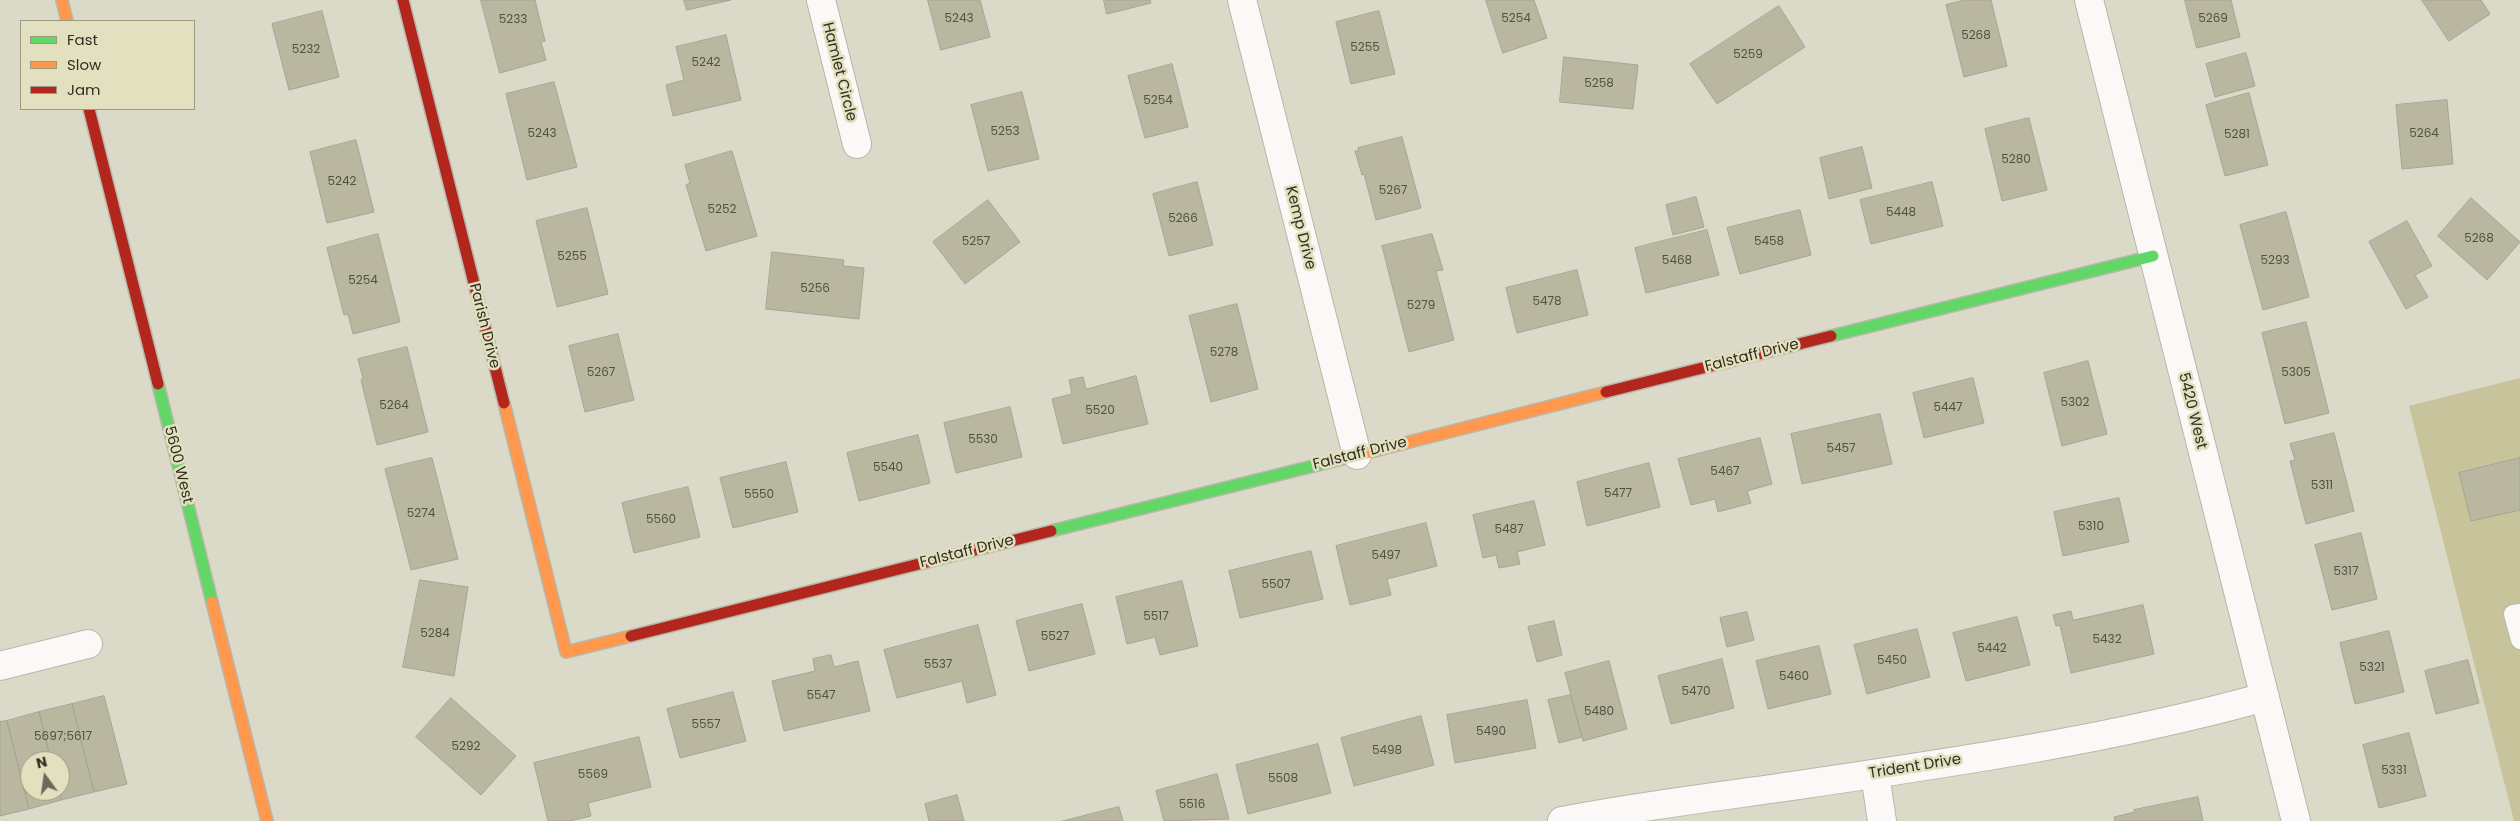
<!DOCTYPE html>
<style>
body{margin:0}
#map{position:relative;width:2520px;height:821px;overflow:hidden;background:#dbd9c7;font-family:Poppins,sans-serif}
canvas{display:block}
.legend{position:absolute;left:20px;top:20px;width:175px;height:90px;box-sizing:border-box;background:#e3e0bf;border:1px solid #9b9980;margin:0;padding:6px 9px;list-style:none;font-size:15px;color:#302f22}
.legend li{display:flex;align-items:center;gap:10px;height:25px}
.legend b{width:25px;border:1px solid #9b9980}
.north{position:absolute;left:20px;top:751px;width:50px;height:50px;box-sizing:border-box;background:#e3e0bf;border:1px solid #9b9980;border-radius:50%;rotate:346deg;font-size:14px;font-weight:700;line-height:20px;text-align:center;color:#302f22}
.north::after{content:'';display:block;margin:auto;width:18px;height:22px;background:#6c6a5c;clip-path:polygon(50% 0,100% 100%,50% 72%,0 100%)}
</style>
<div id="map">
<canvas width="2520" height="821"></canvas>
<ul class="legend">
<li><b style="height:6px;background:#63d668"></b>Fast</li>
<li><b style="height:6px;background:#ff974d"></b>Slow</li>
<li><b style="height:6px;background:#b3261e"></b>Jam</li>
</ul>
<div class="north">N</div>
</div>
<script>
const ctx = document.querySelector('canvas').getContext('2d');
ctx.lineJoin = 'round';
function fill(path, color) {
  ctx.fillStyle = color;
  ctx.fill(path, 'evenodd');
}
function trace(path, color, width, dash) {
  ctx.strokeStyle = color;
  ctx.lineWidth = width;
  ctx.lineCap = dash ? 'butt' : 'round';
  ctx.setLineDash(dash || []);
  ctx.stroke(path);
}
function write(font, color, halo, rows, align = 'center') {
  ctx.font = font + ' Poppins,sans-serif';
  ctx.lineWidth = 5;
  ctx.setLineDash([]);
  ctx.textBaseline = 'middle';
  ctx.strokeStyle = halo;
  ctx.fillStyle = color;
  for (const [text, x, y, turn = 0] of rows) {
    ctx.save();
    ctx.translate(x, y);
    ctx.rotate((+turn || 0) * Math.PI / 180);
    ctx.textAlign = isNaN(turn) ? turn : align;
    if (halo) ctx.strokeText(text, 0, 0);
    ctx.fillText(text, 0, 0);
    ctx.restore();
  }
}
fill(new Path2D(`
 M2520 378V821H2514L2409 406Z`), '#c7c39b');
const building = new Path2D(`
 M481 0H535L545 41 541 42 546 60 500 73Z
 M684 0H731L687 10Z
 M928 0H980L990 37 941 50Z
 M1104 0H1150L1151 3 1107 14Z
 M1486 0H1534L1547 38 1503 53Z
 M1965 0H1991L2007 66 1964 77 1946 5Z
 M2185 0H2231L2240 37 2197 48Z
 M2422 0H2481L2490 14 2449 41Z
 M1779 6 1805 47 1717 104 1690 64Z
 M322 11 339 77 289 90 272 24Z
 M1379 11 1395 74 1351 84 1336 22Z
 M726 35 741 100 673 116 666 85 684 80 676 47Z
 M2246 53 2255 86 2215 97 2206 64Z
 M1564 57 1638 65 1633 109 1560 102Z
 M1172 64 1188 127 1145 138 1128 76Z
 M554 82 577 167 527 180 506 94Z
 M1022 92 1039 159 988 171 971 105Z
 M2249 93 2268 165 2225 176 2206 105Z
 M2447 100 2453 164 2402 169 2396 105Z
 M2029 118 2047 190 2002 201 1985 129Z
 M1402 137 1421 208 1376 220 1364 174 1362 175 1355 151H1359L1358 148Z
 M356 140 374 212 327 223 310 152Z
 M1862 147 1872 188 1829 199 1820 158Z
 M732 151 757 236 706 251 686 185 690 183 685 165Z
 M1197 182 1213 245 1169 256 1153 194Z
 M1932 182 1943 226 1871 244 1860 200Z
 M1696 197 1704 227 1673 235 1666 205Z
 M2471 198 2520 242 2487 280 2438 236Z
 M988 200 1020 242 965 284 933 242Z
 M587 208 608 294 557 307 536 221Z
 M1800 210 1811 255 1740 274 1727 228Z
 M2286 212 2309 297 2263 310 2240 225Z
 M2407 221 2432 266 2415 275 2428 297 2406 309 2369 242Z
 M1707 230 1719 275 1646 293 1635 248Z
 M378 234 400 322 353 334 348 314 344 315 327 248Z
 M1432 234 1443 270 1436 271 1454 340 1409 352 1382 246Z
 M772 252 844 260 843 266 864 268 859 319 766 309Z
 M1577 270 1588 315 1517 333 1506 288Z
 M1237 304 1258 389 1211 402 1189 316Z
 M2306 322 2329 413 2285 424 2262 333Z
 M618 334 634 400 585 412 569 346Z
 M407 347 428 432 377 445 361 380 363 378 358 359Z
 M2088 361 2107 434 2062 446 2044 373Z
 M1136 376 1148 424 1063 444 1052 399 1072 394 1069 380 1083 377 1086 389Z
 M1973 378 1984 423 1924 438 1913 393Z
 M1010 407 1022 457 956 473 944 423Z
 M1880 414 1892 464 1802 484 1791 434Z
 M2334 433 2354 511 2306 524 2290 461 2295 460 2290 444Z
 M918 435 930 483 859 501 847 453Z
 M1760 438 1772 484 1747 491 1751 503 1718 512 1715 499 1691 505 1678 459Z
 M432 458 458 559 411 570 385 469Z
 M2520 458V510L2471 521 2459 473Z
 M786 462 798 512 733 528 720 478Z
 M1649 463 1660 507 1587 526 1577 482Z
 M688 487 700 537 634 553 622 503Z
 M2119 498 2129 542 2063 556 2054 512Z
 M1534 501 1545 545 1517 552 1520 564 1499 568 1496 555 1483 558 1473 515Z
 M1426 523 1437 566 1387 579 1391 595 1350 605 1336 546Z
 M2361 533 2377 599 2332 610 2315 545Z
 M1311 551 1323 599 1240 618 1229 571Z
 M420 580 468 587 454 676 403 667Z
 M1182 581 1198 646 1160 655 1155 637 1127 644 1116 597Z
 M1082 604 1095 654 1029 671 1016 621Z
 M2143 605 2154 654 2071 673 2060 625 2056 626 2053 615 2071 611 2073 620Z
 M1747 612 1754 640 1727 647 1720 618Z
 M2017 617 2030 665 1966 681 1953 633Z
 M1554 621 1562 655 1537 662 1528 627Z
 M978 625 996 695 967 703 962 681 897 698 884 650Z
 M1917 629 1930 677 1867 694 1854 645Z
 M2389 631 2404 692 2355 704 2340 643Z
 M1819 646 1831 694 1768 709 1756 661Z
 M831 655 834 667 858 661 870 711 784 731 772 681 815 671 813 659Z
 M1722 659 1734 708 1671 724 1658 676Z
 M2468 660 2479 703 2436 714 2425 671Z
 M1609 661 1627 729 1583 741 1565 673Z
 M733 692 746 741 680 758 667 709Z
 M1571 695 1582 737 1559 743 1548 700Z
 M104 696 127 784 94 792 72 704Z
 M451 698 516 756 481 795 416 737Z
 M1527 700 1536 748 1455 763 1447 715Z
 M72 704 94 792 61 800 59 791 60 761H51L39 712Z
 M39 712 51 761H30V791H59L61 800 29 809 7 721Z
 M1421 716 1434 765 1354 786 1341 738Z
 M7 721 29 809 0 816V722Z
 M2409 733 2426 796 2379 808 2363 745Z
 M639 737 651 787 588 803 591 816 569 821H548L534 763Z
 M1318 744 1331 793 1248 814 1236 765Z
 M1217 774 1229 819 1164 821 1156 791Z
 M957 795 964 821H929L925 804Z
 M2198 797 2203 821H2115L2114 817 2135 812 2134 810Z
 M1119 807 1123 821H1063Z`);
fill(building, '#bab7a0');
trace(building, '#a5a496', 1);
const lane = new Path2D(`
 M2520 613 2513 614 2520 640`);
const street = new Path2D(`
 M821 0 857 144
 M1242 0 1357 455
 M2089 0 2296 821
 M0 666 88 644
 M1875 774 1882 821
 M1562 821C1633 807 1706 798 1778 788 1942 764 2106 741 2265 697`);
const fast = new Path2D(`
 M1831 336 2153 256
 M158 384 212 602
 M1051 531 1366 453`);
const slow = new Path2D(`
 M62 0 67 21
 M504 403 566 652 631 636
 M1366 453 1606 392
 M212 602 267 821`);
const jam = new Path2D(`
 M403 0 504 403
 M89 109 158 384
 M1606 392 1831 336
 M631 636 1051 531`);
trace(lane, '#b9b7a9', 20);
trace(street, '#b9b7a9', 30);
trace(fast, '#b9b7a9', 14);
trace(slow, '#b9b7a9', 14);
trace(jam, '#b9b7a9', 14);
trace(lane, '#faf9f7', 18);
trace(street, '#faf9f7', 28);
trace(fast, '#63d668', 11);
trace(slow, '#ff974d', 11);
trace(jam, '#b3261e', 11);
write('12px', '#525142', null, [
 ["5243",959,19],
 ["5254",1516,19],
 ["5269",2213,19],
 ["5233",513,20],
 ["5268",1976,36],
 ["5255",1365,48],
 ["5232",306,50],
 ["5259",1748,55],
 ["5242",706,63],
 ["5258",1599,84],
 ["5254",1158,101],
 ["5253",1005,132],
 ["5243",542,134],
 ["5264",2424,134],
 ["5281",2237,135],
 ["5280",2016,160],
 ["5242",342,182],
 ["5267",1393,191],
 ["5252",722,210],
 ["5448",1901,213],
 ["5266",1183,219],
 ["5268",2479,239],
 ["5257",976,242],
 ["5458",1769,242],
 ["5255",572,257],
 ["5468",1677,261],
 ["5293",2275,261],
 ["5254",363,281],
 ["5256",815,289],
 ["5478",1547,302],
 ["5279",1421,306],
 ["5278",1224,353],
 ["5267",601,373],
 ["5305",2296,373],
 ["5302",2075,403],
 ["5264",394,406],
 ["5447",1948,408],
 ["5520",1100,411],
 ["5530",983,440],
 ["5457",1841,449],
 ["5540",888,468],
 ["5467",1725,472],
 ["5311",2322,486],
 ["5477",1618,494],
 ["5550",759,495],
 ["5274",421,514],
 ["5560",661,520],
 ["5310",2091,527],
 ["5487",1509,530],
 ["5497",1386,556],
 ["5317",2346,572],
 ["5507",1276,585],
 ["5517",1156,617],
 ["5284",435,634],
 ["5527",1055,637],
 ["5432",2107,640],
 ["5442",1992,649],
 ["5450",1892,661],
 ["5537",938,665],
 ["5321",2372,668],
 ["5460",1794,677],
 ["5470",1696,692],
 ["5547",821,696],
 ["5480",1599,712],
 ["5557",706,725],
 ["5490",1491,732],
 ["5697;5617",63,737],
 ["5292",466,747],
 ["5498",1387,751],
 ["5331",2394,771],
 ["5569",593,775],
 ["5508",1283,779],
 ["5516",1192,805]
]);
write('15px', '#302f22', '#e3e0bf', [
 ["Hamlet Circle",839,72,76],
 ["Kemp Drive",1300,228,76],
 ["Parish Drive",484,326,76],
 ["Falstaff Drive",1752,356,-14],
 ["5420 West",2192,411,76],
 ["Falstaff Drive",1360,454,-14],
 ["5600 West",178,465,76],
 ["Falstaff Drive",967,552,-14],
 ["Trident Drive",1915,767,-9]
]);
</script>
